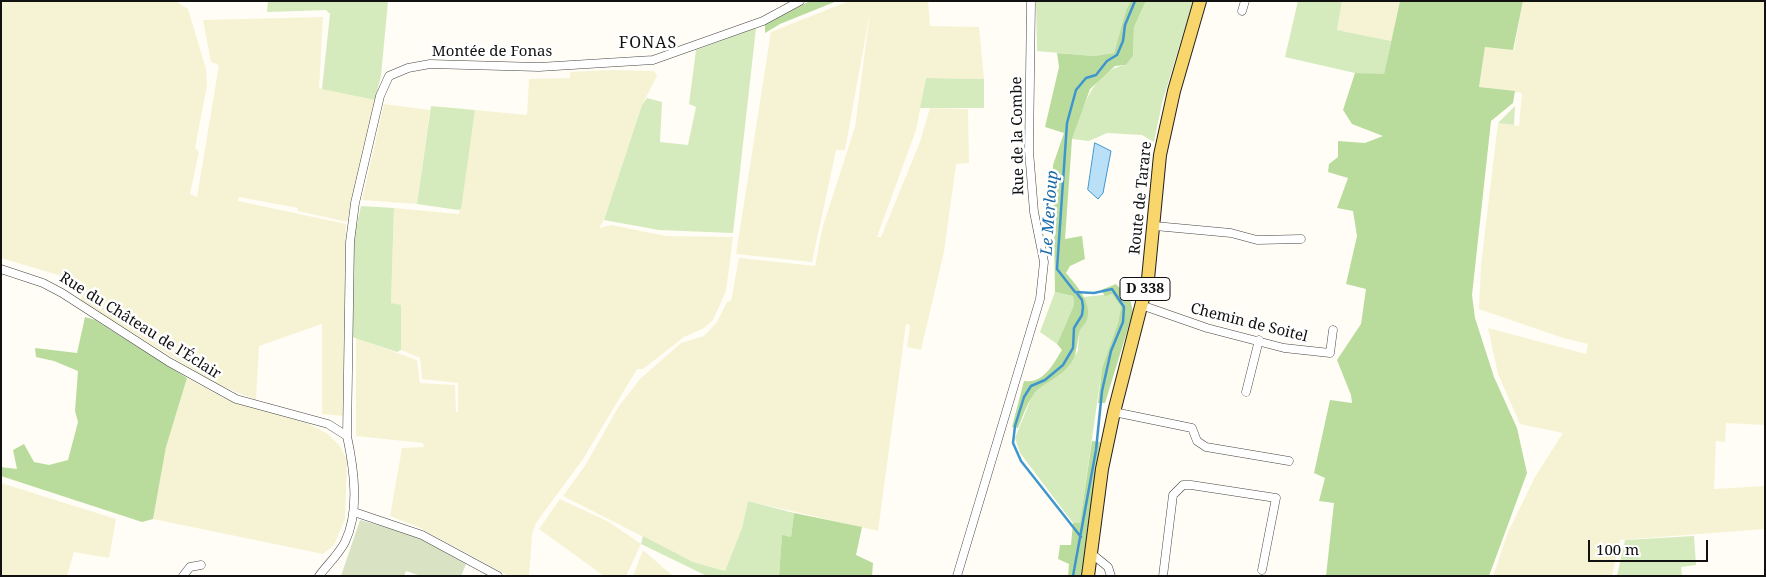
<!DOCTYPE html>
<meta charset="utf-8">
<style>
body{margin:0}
#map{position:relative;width:1766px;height:577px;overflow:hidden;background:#fffdf5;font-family:"Noto Serif",serif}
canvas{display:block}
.frame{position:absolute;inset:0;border:2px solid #111;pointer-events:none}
.scale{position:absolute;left:1588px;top:540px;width:120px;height:22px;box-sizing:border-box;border:2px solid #111;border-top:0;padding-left:6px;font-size:15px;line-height:18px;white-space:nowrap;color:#111;-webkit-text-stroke:4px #fff;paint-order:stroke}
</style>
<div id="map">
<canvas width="1766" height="577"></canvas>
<div class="frame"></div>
<div class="scale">100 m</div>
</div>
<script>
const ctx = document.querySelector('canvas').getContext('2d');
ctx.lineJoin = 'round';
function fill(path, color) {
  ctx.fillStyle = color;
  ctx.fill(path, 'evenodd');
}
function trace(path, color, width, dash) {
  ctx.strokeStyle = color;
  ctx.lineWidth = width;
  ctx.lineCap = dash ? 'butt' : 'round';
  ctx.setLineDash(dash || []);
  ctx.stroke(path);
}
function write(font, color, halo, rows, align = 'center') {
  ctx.font = font + ' "Noto Serif",serif';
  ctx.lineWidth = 5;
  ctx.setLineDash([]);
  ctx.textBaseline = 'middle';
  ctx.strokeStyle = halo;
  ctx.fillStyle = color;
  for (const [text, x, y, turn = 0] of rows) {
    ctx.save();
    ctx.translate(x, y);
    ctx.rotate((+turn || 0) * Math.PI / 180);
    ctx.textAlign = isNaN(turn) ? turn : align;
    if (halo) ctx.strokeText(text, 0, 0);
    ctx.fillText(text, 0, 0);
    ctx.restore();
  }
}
fill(new Path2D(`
 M1 1H176L188 9 206 69 207 85 195 148 199 152 190 194 197 197 219 65 211 62 203 20 323 17 319 88 375 100 347 222 298 211V208L239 197 238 201 346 224 343 416 322 414V324L259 346 256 400 214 383 81 301 82 282 1 258Z
 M849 1H928L930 26 979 27 984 79 926 78 916 130 877 237H881L920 142 930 108 968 109 969 163 956 164 944 252 921 350 907 347 910 325 906 324 878 531 748 501 742 528 725 571 693 562 563 496 586 464 619 406 640 379 681 343 704 336 717 322 727 302 731 301 739 258 815 266 822 229 855 127 870 12 845 150H836L812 262 736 254 771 32Z
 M1342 1H1400L1391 41 1337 30Z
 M1523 1H1765V425L1726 423 1725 442 1716 441 1714 489 1765 486V529L1620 540 1612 576H1493L1508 532 1535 477 1563 433 1520 424 1498 374 1488 328 1586 354 1588 344 1563 338 1479 309 1481 265 1498 123 1519 126 1522 93 1479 87 1485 47 1514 50Z
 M611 70 654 71 657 76 642 105 604 220 599 228 611 225 666 236 733 237 726 291 713 320 704 328 684 337 643 369H637L583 459 536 523 532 535 529 576H509L418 527 390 516 402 448 424 447 423 443 356 436V338L417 360 420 383 455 385 456 412H458V383L422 379 420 358 401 350V306L391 303 394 208 459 214 475 110 527 115 529 79 570 78V72Z
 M384 104 430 110 417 204 362 200Z
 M187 378 224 398 309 424 328 434 340 446 347 460 345 519 334 545 323 554 153 519 166 447Z
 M1 483 116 519 109 558 74 552 67 576H1Z
 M560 499 609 522 641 544 626 576H604L539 529Z
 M643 550 673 576H633Z`), '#f6f3d4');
fill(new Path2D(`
 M268 1H388L381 76 375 100 322 89 330 14 326 10 267 12Z
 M1036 1H1131L1126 10 1114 53 1094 56 1037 51Z
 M1146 1H1193L1162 103 1154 142 1142 135 1107 133 1089 141 1072 139C1082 111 1092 69 1126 65L1133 56 1134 27Z
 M1298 1H1342L1337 30 1391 41 1384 75 1355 73 1285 57Z
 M756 28 733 233 659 230 604 220 642 105 647 98 662 102 660 142 688 145 696 107 689 104 696 50Z
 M926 78 984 79V108H920Z
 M431 106 475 110 461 209 458 210 417 204Z
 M1515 106 1514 125 1498 123Z
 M361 206 394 208 391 303 401 305V350L397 352 352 337V246Z
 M1055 292 1073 296 1074 305 1057 344 1040 332Z
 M1112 294 1121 307 1118 323 1102 368 1080 523H1073L1020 453 1015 438 1032 396 1040 387 1060 375 1078 351 1079 331 1087 320 1088 311 1083 297Z
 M748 501 794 513 791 537 782 536 779 576H707L641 544 643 536 693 562 725 571 742 528Z
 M1694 536 1696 565 1681 567 1682 576H1617L1625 540Z`), '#d5ebbd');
fill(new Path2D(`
 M810 1H837L780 24 765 33V23Z
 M1131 1H1146L1134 27 1133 56 1126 65 1115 66 1090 89 1072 139 1065 239 1082 236 1085 259 1070 266 1066 273C1076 285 1093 303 1087 320 1085 325 1080 328 1079 333 1075 353 1078 358 1062 373 1052 382 1038 385 1032 397 1026 406 1022 418 1018 428L1012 427 1024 381C1044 384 1053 364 1062 350L1057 344 1074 305 1073 296 1055 292 1053 165 1064 133 1045 127 1059 67 1057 53 1094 56 1114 53 1126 10Z
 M1400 1H1523L1513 50 1485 47 1479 87 1515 91 1513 103 1491 121 1472 295 1475 318 1494 377 1517 428 1527 473 1489 576H1326L1334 503 1319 501 1325 478 1314 473 1330 400 1352 403 1351 395 1337 360 1361 324 1366 289 1346 284 1357 236 1353 211 1337 208 1348 178 1328 172 1329 164 1338 157V141L1365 143 1383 136 1352 124 1343 110 1355 73 1384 74Z
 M1116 284 1130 299 1133 312 1105 403H1098L1102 368 1118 323 1121 307 1112 294 1105 296 1101 290Z
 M85 317 95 320 187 378 166 447 153 519 142 522 1 476V467L17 469 13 450 24 444 34 462 49 465 68 460 78 422 75 411 78 371 54 361 36 357 35 348 77 353Z
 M1092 441 1100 442 1082 576H1068L1069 564 1058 559 1060 545H1071L1073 523H1080Z
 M794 513 862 527 856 555 873 563 872 576H779L782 535 791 537Z`), '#b9dc9c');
fill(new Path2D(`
 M360 520 413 535 466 564 461 576H421L406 571 404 576H341Z`), '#d9e3c4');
const water = new Path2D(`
 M1095 143 1111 151 1103 193 1098 199 1088 190Z`);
fill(water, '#b9e0f7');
trace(water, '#3f96cf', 1);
trace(new Path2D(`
 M1076 292 1082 300 1083 307 1082 315 1074 328 1073 348 1063 365 1045 380 1031 386 1024 397 1015 426 1013 443 1021 461 1081 537
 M1073 576 1096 450 1102 391 1111 351 1123 322 1124 307 1112 289 1094 293 1075 292 1057 269 1067 123 1076 90 1086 78 1096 75 1107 61 1117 55 1123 41 1125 25 1135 1`), '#3f96cf', 2.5);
const minor = new Path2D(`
 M1242 11 1245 1
 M1155 226 1231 233 1257 240 1301 239
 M1 269 43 283 62 293 169 362 236 399 328 424 347 436C354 469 360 511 345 542 339 554 327 565 319 576
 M1141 305 1207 328 1284 348 1330 353 1333 330
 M1246 392 1259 340
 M1114 412 1192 428 1197 441 1206 447 1289 461
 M347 436 350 242 355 203 380 96 389 76 408 68 430 64 539 67 653 60 763 21 800 1
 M354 512 422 535 498 576
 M1092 554 1108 567 1111 576
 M183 576 190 567 201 565
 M957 576 1040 299 1044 262 1034 212 1029 151 1031 1
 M1163 576 1173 495 1183 485H1191L1276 498 1262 570`);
const primary = new Path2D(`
 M1088 576 1102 469 1114 412 1148 279 1160 155 1174 91 1200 1`);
trace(minor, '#444', 9);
trace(primary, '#222', 14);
trace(minor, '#fff', 8);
trace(primary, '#f9d66b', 12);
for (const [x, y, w] of [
 [1145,289,50]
]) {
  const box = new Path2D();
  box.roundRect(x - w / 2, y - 11.5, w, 23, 4);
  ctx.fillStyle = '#fff';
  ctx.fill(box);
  trace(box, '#111', 1);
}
write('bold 14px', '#111', null, [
 ["D 338",1145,289]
]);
write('15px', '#111', '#fff', [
 ["Montée de Fonas",492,52],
 ["Rue de la Combe",1018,136,-91],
 ["Route de Tarare",1141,198,-84],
 ["Chemin de Soitel",1249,323,14],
 ["Rue du Château de l'Éclair",140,326,32]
]);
ctx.letterSpacing = '1px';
write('16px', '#111', '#fff', [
 ["FONAS",648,43]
]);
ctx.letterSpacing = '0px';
write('italic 16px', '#1768a6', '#fff', [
 ["Le Merloup",1050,213,-86]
]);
</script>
